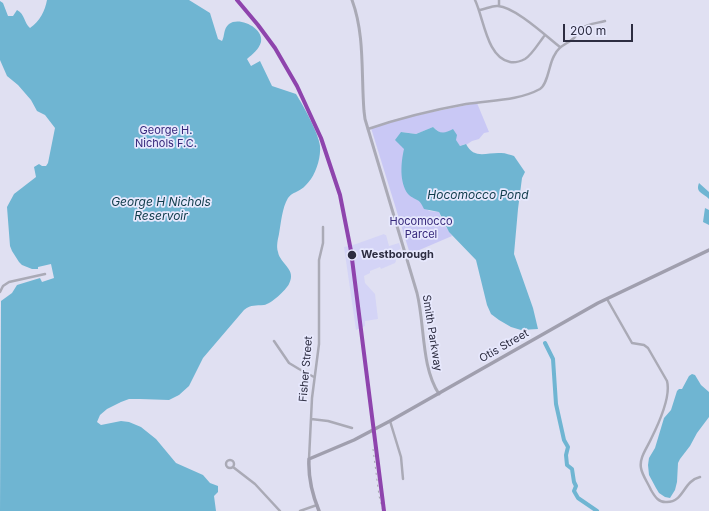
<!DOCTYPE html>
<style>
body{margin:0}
#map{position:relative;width:709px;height:511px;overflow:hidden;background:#e0e0f2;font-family:Inter,sans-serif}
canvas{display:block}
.scale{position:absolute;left:563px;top:24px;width:70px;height:18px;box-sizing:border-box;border:2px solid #2d2d41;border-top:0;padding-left:5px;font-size:12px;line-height:14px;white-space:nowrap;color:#2d2d41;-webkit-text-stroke:3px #e7e8fd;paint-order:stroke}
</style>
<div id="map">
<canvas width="709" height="511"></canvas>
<div class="scale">200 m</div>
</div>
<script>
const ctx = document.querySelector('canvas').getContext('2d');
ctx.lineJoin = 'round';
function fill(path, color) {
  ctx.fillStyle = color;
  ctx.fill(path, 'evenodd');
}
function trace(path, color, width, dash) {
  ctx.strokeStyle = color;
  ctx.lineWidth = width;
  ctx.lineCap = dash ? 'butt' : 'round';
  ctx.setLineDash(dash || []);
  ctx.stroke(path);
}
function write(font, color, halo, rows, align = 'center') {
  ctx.font = font + ' Inter,sans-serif';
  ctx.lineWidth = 3.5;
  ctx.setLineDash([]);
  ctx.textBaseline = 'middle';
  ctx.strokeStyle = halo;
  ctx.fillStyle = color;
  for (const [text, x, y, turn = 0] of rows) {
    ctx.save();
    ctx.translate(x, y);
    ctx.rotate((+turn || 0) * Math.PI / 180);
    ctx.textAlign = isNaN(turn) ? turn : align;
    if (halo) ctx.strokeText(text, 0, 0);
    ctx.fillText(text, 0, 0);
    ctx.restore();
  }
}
fill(new Path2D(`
 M384 234 385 235H386L389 246 399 243 401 249 393 252 396 261 395 263 381 269 380 267 370 271V273L364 276 365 283 375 294 378 319 365 321V326L356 330 344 247 356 244Z`), '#d4d4f6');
fill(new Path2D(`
 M477 103 489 132 484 133 479 139 472 141 466 145 465 144 460 146C453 136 441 135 433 127L416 134 402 132 409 194 421 202 429 211 439 212 442 221 452 236 410 254 371 128 393 120Z`), '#c9c8f5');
fill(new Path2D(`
 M47 0H189L210 13 218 39 222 41C225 36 223 29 229 24 239 16 264 28 261 42 259 49 253 54 247 59L251 66 260 61 272 86 296 94C303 105 319 134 320 146 321 156 317 170 311 179 308 183 303 189 298 191 294 193 291 194 288 198 282 208 281 223 279 234 278 239 276 246 278 252 280 264 297 269 289 284 286 290 271 304 264 305 255 306 252 304 244 310L203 358 189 386 179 395 169 400 140 399H129L121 402 107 409 100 415 97 422 101 425 121 421 129 422 141 427 156 439 176 463 203 475 210 483 218 486V492L214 496 216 511H0L1 301 12 293 17 285 40 278 42 282 54 278 51 264 38 267V269H32L22 265 19 262 12 251 10 246 7 207 14 194 36 177 34 167 39 164 42 166H46L48 163 55 128 45 115 37 111 31 100 18 85 7 76 0 60V1L3 3 8 16H13L17 10C25 14 24 23 30 28 40 21 45 11 47 0Z
 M433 127C440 134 444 134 453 129L457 135 456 140 460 146 466 144C474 160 487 152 501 153 506 153 510 155 514 156L525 172 522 178 518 209 514 254 533 308 538 329 521 330 511 327 499 320 491 314 487 305 476 260 449 232 439 212 424 209C419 197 415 201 408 194 399 182 401 162 404 149L395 140 401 132 416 134Z
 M699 183 709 192V199C704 193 695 193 699 183Z
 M705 208 709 210V225L703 222Z
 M692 374 695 375 701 385 709 392V417L697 433 690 446 680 459 678 463 677 482 675 490 670 498 665 497 659 493 656 488 649 475 648 465 649 458 655 448 664 418 671 410 677 391 679 389H682L689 376Z`), '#6fb5d2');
trace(new Path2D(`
 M545 343 553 359 556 404 564 440 568 447 566 455 567 465 572 469 574 482 576 486 574 491 578 498 597 511`), '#6fb5d2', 4);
trace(new Path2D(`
 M475 0C484 19 487 58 510 62 515 63 521 61 525 59 532 55 540 41 545 35
 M499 6V0
 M480 10C486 9 493 5 498 6 515 7 546 36 560 47
 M368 129C400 118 433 110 466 104 490 100 518 101 540 89 548 84 549 64 554 56 559 45 566 45 574 38 577 35 578 30 582 28 587 24 598 23 605 21
 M0 292 3 286 9 282 45 274
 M607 299 632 343 644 345 648 348 667 381C671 396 658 425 651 439 647 448 639 458 641 468 642 475 648 483 651 490 655 497 659 503 667 502 684 502 683 481 700 477
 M274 341 289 363 299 369 314 377
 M311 419 328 421 352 428
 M390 421 401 457 403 479
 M309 459 312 398 319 344V260L323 243V227
 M226 464a4 4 0 1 1 8 0a4 4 0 1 1-8 0Z
 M233 467 255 484 280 511
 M300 511 317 505`), '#aaaab6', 2.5);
trace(new Path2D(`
 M352 0C365 35 361 74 364 111L365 119 417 293C425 325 421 367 439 394`), '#aaaab6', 3);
trace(new Path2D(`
 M319 511C312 494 308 478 309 459L354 440 390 421 598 303 709 250`), '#a09fae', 3.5);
trace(new Path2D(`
 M373 449 379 496 383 511`), '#a3a3ae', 1, [2, 4]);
trace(new Path2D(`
 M237 0 258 25 275 48 297 86 321 138 340 195 351 251 384 511`), '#8e44ad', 4);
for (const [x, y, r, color] of [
 [352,255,5,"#2d2d41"]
]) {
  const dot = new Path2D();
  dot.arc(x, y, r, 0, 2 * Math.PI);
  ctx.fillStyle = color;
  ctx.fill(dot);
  trace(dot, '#e7e8fd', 1.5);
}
write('11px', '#37297c', '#e7e8fd', [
 ["George H.",166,131],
 ["Nichols F.C.",166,144],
 ["Hocomocco",421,222],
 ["Parcel",421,235]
]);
write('bold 11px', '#2d2d41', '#e7e8fd', [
 ["Westborough",361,255]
], 'left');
write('11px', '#2d2d41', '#e7e8fd', [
 ["Smith Parkway",432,333,81],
 ["Otis Street",504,346,-30],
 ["Fisher Street",306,369,-85]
]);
write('italic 12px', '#0e3a49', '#e7e8fd', [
 ["Hocomocco Pond",478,195],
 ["George H Nichols",161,202],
 ["Reservoir",161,216]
]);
</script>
